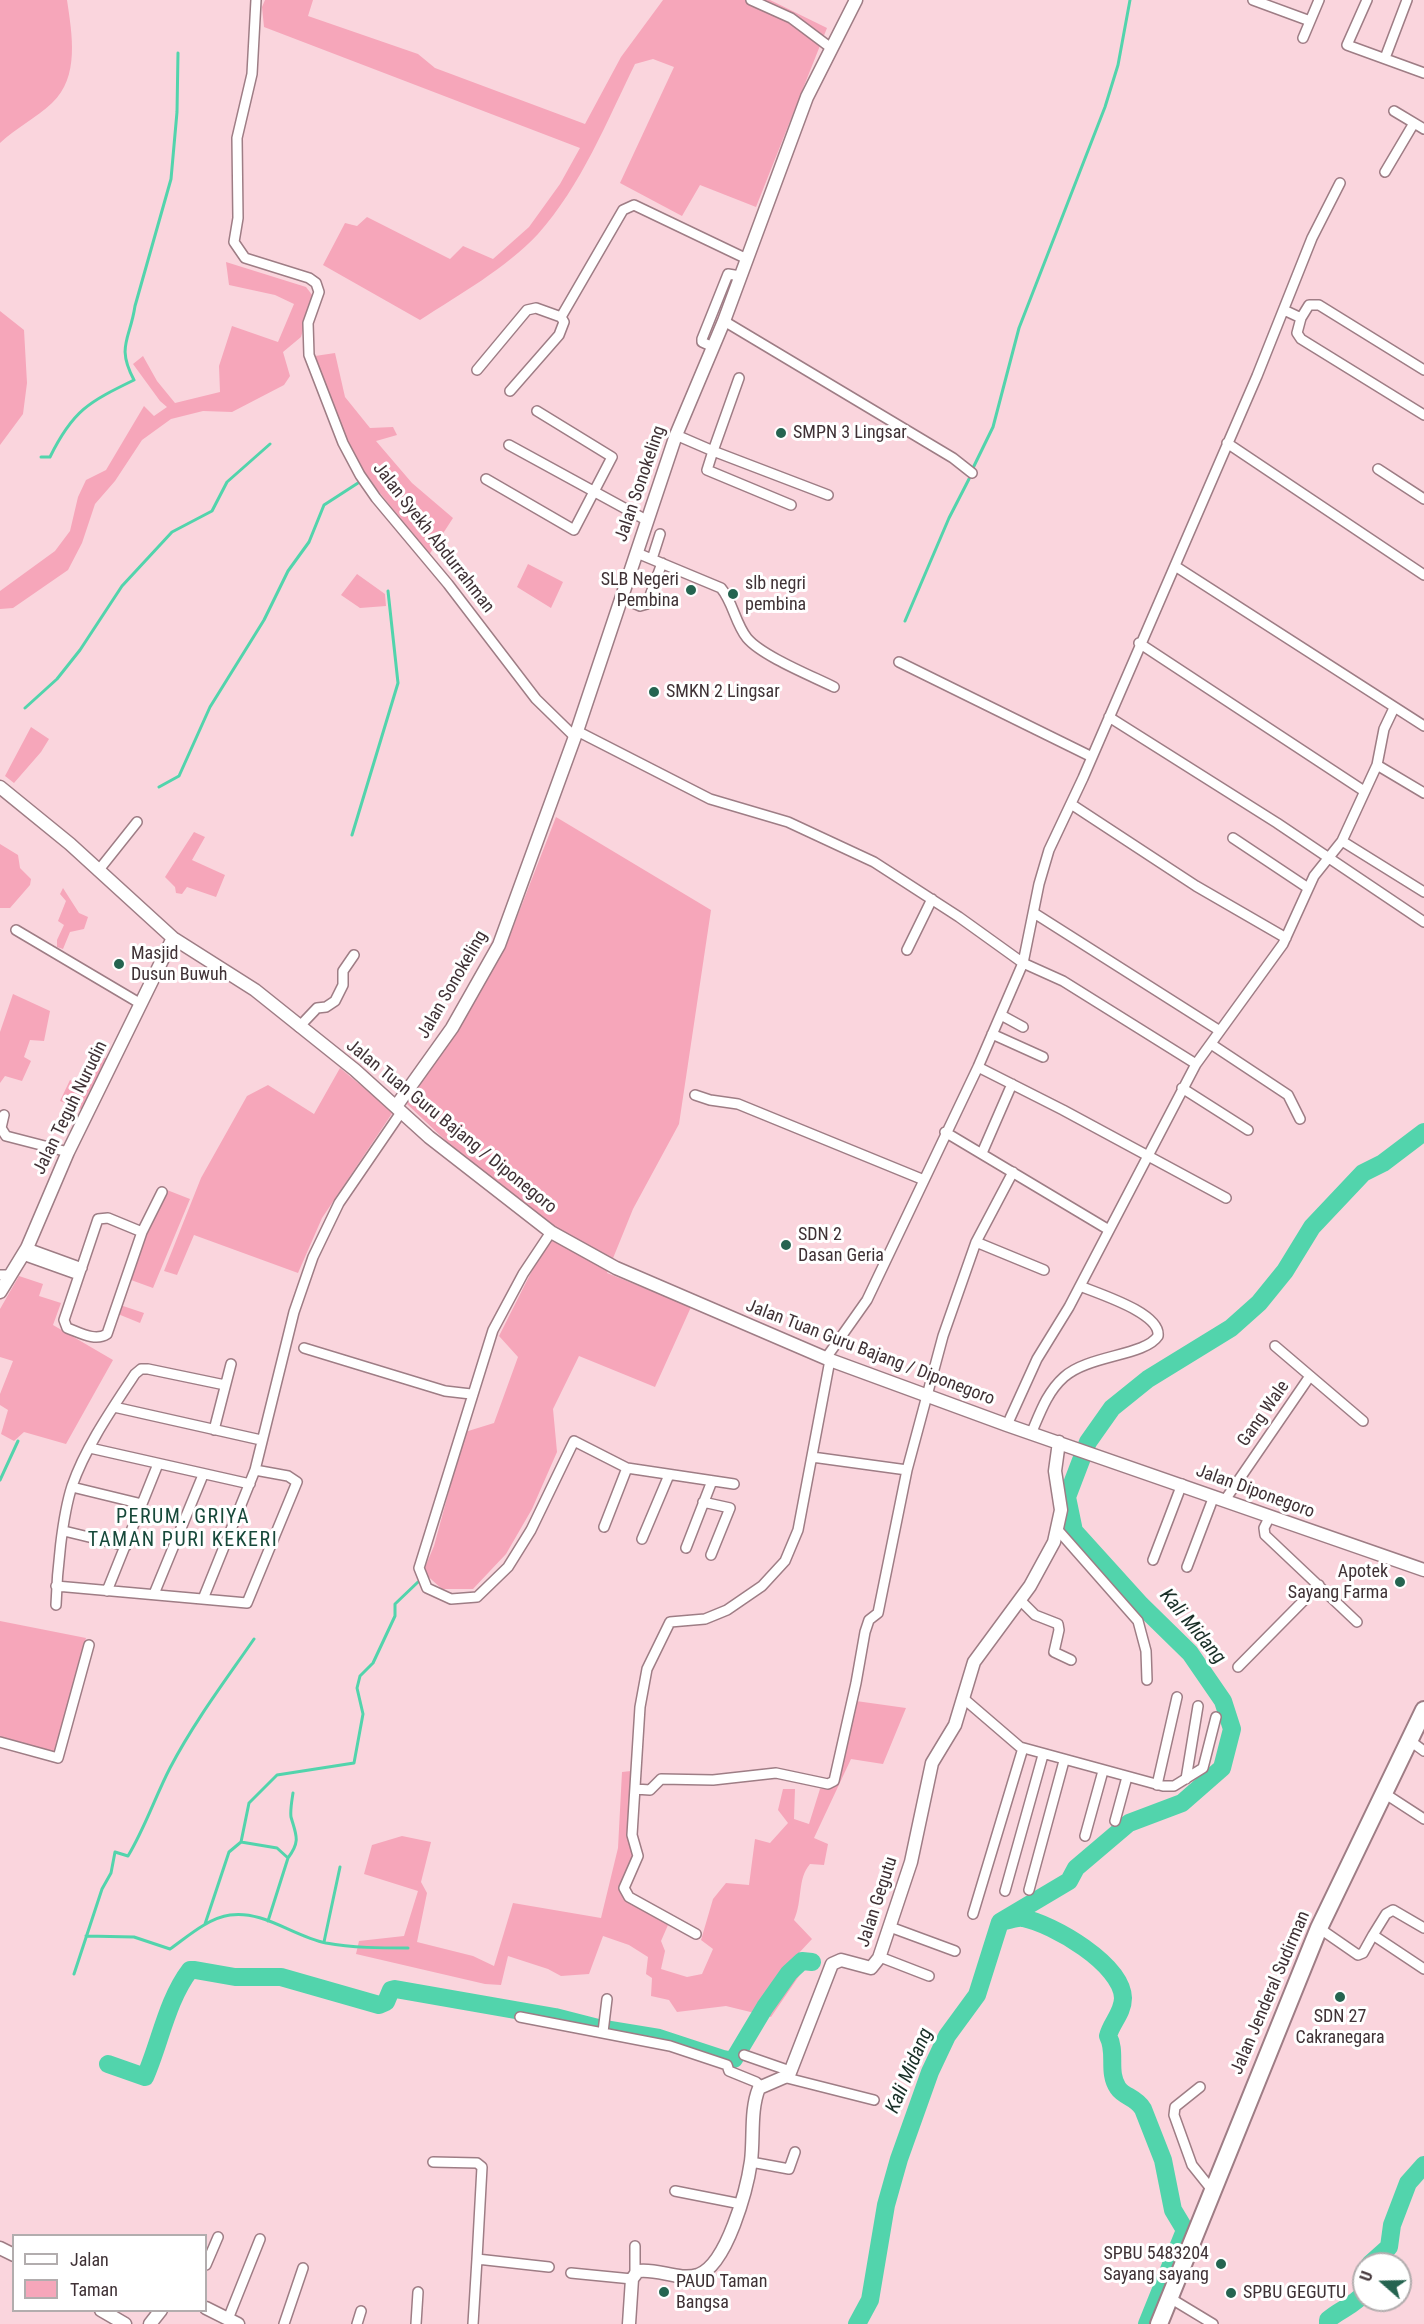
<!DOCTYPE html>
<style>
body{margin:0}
#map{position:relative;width:1424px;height:2324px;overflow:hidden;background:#fad5dd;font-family:"Roboto Condensed",sans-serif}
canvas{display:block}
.legend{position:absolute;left:12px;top:2234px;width:195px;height:78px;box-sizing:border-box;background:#fff;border:2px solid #b2adae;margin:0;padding:8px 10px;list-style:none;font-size:18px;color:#3f3135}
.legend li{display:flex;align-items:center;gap:12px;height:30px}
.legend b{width:30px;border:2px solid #b2adae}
.north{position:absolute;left:1352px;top:2252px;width:60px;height:60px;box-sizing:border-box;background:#fff;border:2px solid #b2adae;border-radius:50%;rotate:290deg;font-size:16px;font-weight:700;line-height:24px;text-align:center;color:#3f3135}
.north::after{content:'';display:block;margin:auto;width:21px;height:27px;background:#256450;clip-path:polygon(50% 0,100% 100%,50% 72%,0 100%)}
</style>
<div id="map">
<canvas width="1424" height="2324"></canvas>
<ul class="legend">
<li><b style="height:8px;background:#fff"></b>Jalan</li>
<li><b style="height:16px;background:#f6a6ba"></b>Taman</li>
</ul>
<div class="north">U</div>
</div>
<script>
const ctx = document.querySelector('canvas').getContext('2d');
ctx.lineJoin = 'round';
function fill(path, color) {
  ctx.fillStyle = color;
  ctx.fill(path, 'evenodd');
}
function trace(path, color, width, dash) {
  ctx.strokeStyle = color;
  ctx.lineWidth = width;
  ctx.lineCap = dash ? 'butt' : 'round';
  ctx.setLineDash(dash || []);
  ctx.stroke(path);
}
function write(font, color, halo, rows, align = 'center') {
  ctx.font = font + ' "Roboto Condensed",sans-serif';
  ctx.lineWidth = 6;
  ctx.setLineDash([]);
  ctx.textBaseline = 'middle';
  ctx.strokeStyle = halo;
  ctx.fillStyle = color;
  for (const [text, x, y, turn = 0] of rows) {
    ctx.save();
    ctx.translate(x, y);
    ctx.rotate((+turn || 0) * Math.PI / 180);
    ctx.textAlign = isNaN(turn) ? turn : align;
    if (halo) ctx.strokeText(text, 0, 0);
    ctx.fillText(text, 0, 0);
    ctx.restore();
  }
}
fill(new Path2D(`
 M0 0H67C72 34 80 77 52 103 36 118 16 128 0 143Z
 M265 0H313L308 16 418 54 435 68 585 124 621 57 663 0H770L827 28 756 207 700 185 682 216 620 183 674 67 653 59 635 64C607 121 581 186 538 234 505 269 460 294 420 320L323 265 345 223 357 226 367 217 450 259 463 246 493 259 529 227 560 184 580 148 264 27 262 7Z
 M226 262 306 287 313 296 301 337 283 352 290 376 284 385 232 412 203 411 171 419 142 440 115 481 95 504 82 543 68 570 13 608 0 609V591L55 551 70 531 78 497 86 480 106 470 144 406 154 416 167 407 160 401 133 364 143 356 157 381 175 403 220 392 219 366 232 326 278 342 294 304 275 295 229 285Z
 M0 311 24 330 27 383 23 414 0 445Z
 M335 353 345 397 370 428 393 427 397 435 376 441 412 483 453 518 429 555 365 474 351 451 315 356Z
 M528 564 563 582 551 608 517 587Z
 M357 574 385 594 386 606 360 608 341 595Z
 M31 727 49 739 41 752 14 783 5 776Z
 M556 817 711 910 679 1124 633 1209 607 1273 691 1307 655 1387 579 1356 553 1409 557 1452 532 1509 506 1554 473 1589H442L423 1572 434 1546 465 1432 494 1423 518 1357 499 1336 554 1227 464 1158 407 1104 458 1027 505 948Z
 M194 832 205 837 192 860 225 875 216 897 187 887 182 894 176 893 175 887 165 877Z
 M0 844 18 855 20 868 31 879 30 885 10 908H0Z
 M63 888 79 913 88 917 84 929 70 932 63 949 57 947V940L64 925 58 921 66 901 60 894Z
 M13 994 50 1011 44 1041 30 1040 24 1057 31 1061 22 1081 5 1076 0 1083V1032Z
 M98 1057 110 1059 83 1110 60 1101 70 1080 85 1086Z
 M340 1068 393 1112 322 1218 298 1273 194 1235 177 1275 164 1271 201 1178 247 1096 268 1085 314 1114Z
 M167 1190 190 1199 153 1288 131 1280 146 1235Z
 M19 1276 43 1284 39 1296 61 1303 53 1325 113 1360 66 1444 24 1432 14 1441 1 1434 8 1410 0 1405V1394L13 1361 0 1357V1309Z
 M120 1305 144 1313 140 1323 118 1314Z
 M0 1621 86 1638 56 1752 0 1737Z
 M856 1701 906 1708 883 1764 851 1759 814 1838 828 1844 824 1865 810 1864C797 1879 803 1900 794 1920L812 1939 798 1954 801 1973 771 2017 726 2006 677 2012 669 2000 651 1996 652 1978 646 1974 648 1957 629 1945 603 1936 589 1974 561 1976 548 1969 508 1956 501 1985 485 1984 356 1954 359 1941 404 1936 418 1891 364 1874 372 1845 402 1836 431 1842 421 1882 427 1893 417 1942 473 1956 494 1966 513 1903 601 1918 618 1848 622 1772 631 1771 629 1840 633 1859 620 1888 628 1902 668 1925 661 1941 665 1951 661 1969 687 1977 702 1974 713 1949 701 1940 713 1899 726 1883 749 1885 755 1839 770 1843 788 1823 778 1810 783 1789H795L794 1819 809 1824 820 1789 836 1783Z`), '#f6a6ba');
trace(new Path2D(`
 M41 457H50C73 410 89 402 134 380 116 346 130 340 135 306L171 179 177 112 178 53
 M973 468 993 427 1019 328 1105 107 1118 65 1130 0
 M905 621 949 518 969 479
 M25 708 57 679 80 650 122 586 172 532 212 511 227 482 270 444
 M159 787 179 776 210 707 264 620 288 571 309 542 324 505 358 483
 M352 835 398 683 388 591
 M0 1480 18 1441
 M241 1842 249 1803 277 1775 354 1763 363 1714 357 1688 360 1676 373 1663 395 1616V1604L418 1582
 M268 1921 288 1858C301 1841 296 1835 291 1817 290 1810 292 1800 293 1793
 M205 1924 229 1852 241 1842 277 1848 288 1858
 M86 1936 134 1937 170 1949C187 1937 208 1918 230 1915 263 1910 293 1936 326 1943 353 1948 381 1948 408 1948
 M324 1942 340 1867
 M74 1974 102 1889 111 1873 115 1852 128 1856C145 1828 155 1797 170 1768 194 1722 225 1681 254 1639`), '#52d4ac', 3);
trace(new Path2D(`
 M1005 1921C1010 1920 1017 1917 1023 1918 1053 1924 1122 1964 1123 1998 1123 2013 1111 2023 1108 2036 1117 2052 1107 2072 1118 2088 1124 2097 1136 2097 1143 2109L1163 2160 1173 2210 1185 2230 1147 2324
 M108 2064 145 2077C160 2043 167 2000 190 1970H195L235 1977H281L379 2005 386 2002 391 1990 395 1989 555 2017 598 2028 659 2038 726 2060 734 2059 765 2007 789 1973 802 1961 812 1962
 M1370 2264 1389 2247 1392 2225 1408 2183 1424 2165
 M857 2324 870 2300 886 2205 899 2159 930 2072 947 2036 977 1995 1000 1922 1069 1881 1076 1868 1129 1823 1182 1803 1222 1768 1232 1729 1223 1701 1190 1653 1141 1605 1074 1531 1067 1497 1088 1442 1112 1408 1148 1379 1231 1328 1259 1303 1285 1271 1312 1227 1363 1173 1383 1163 1424 1132
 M1328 2324V2320C1340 2309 1354 2306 1364 2293`), '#52d4ac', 18);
const minor = new Path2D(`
 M256 0 252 74 237 138 238 218 234 242 245 258 309 278 316 283 319 292 308 323 309 355 343 443 360 475 376 498 448 584 536 699 575 737
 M751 0 791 18 831 48
 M1253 0 1310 21
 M1367 0 1347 45 1424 73
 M1303 38 1319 0
 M1385 58 1407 0
 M1394 111 1424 129
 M1385 172 1414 123
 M1284 310 1301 318 1297 333 1301 339 1424 415
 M1301 318 1309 305H1319L1424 370
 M724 321 953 458 972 473
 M713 347 702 342V339L728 274 740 276
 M477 370 527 310 536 308 561 317
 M739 378 713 451 828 495
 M510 391 559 335 564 322 561 317 623 210 634 205 747 259
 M676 435 713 451 707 470 791 505
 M1227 443 1424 575
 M509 445 648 521
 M1378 469 1424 499
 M486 479 574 530 612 457 537 411
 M637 553 721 588C733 602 735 623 747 638 762 656 812 676 834 687
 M652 559 660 534
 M1175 566 1424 726
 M622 598 640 606 647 604 662 563
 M1139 643 1364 791
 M899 662 1092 757
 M1109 717 1277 823 1424 922
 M577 731 710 799 788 822 874 862 959 917 1023 963 1063 981 1196 1064
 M1377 765 1424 793
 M1071 804 1196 886 1286 938
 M1233 838 1308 888
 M1342 841 1424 892
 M98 871 137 822
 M1034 913 1220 1031
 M16 930 141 1004
 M907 950 932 899
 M1001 1015 1023 1027
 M299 1027 317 1008 326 1007 335 1001 343 985V971L354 955
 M992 1034 1043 1057
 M1211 1044 1288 1095 1300 1119
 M978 1067 1063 1110 1226 1198
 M1182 1088 1248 1130
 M695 1095 710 1100 738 1104 924 1180
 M4 1115 1 1128 6 1136 68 1152
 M945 1132 1109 1230
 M982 1153 1012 1084
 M142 1232 108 1218 98 1219 64 1320 67 1328C79 1332 95 1342 107 1334L142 1232 162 1192
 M551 1232 523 1274 493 1330 419 1568 427 1588 451 1599 477 1597 508 1567 531 1530 574 1441 627 1468 734 1484
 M976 1242 1044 1270
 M27 1248 82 1268
 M23 1255 79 1275
 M0 1275H9
 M1275 1346 1363 1421
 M304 1348 445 1391 471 1394
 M826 1358 867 1300 978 1067 1023 963 1039 884 1049 850 1083 778 1257 376 1312 238 1340 183
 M114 1407 261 1440
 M1007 1425 1037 1359 1069 1307 1196 1064 1283 944 1314 876 1342 841 1377 765 1384 729 1394 708
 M214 1430 231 1364
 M1031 1434C1040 1413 1047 1392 1064 1377 1088 1355 1145 1356 1158 1336 1161 1313 1099 1294 1080 1286
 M90 1448 250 1484
 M812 1457 907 1470
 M72 1487 142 1504
 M1225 1500 1310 1376
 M703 1502 730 1508 711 1555
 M1270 1516 1264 1528 1265 1535 1357 1622
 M604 1527 627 1468
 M1057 1529 1138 1621 1146 1651 1147 1680
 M64 1531 126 1546
 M642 1539 669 1475
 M686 1548 712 1481
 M1153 1560 1182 1484
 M1187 1567 1214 1496
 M56 1586 247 1603 297 1482 288 1476 255 1470
 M107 1591 158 1464
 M154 1594 203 1475
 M203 1599 255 1470 294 1312 313 1257 339 1203 402 1111
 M1020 1600 1035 1615 1058 1624 1059 1630 1054 1652 1071 1660
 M56 1605C57 1572 62 1517 72 1486 86 1446 112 1409 135 1374L141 1369H148L225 1385
 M1238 1667 1319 1585
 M963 1698 1020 1747 1163 1786H1174L1203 1768 1216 1717
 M1409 1740 1424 1751
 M0 1742 58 1758 89 1645
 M1186 1779 1198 1706
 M1157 1785 1177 1697
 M635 1789 650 1790 661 1779 713 1780 776 1773 828 1784 834 1781 856 1683 865 1632 869 1620 878 1613 907 1470 943 1336 976 1242 1013 1172
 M1384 1793 1424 1819
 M1115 1821 1127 1777
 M1085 1836 1103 1771
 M1029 1890 1064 1761
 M1005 1891 1043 1755
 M973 1914 1023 1748
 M890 1927 955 1951
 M1319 1928 1358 1955 1363 1953 1373 1935 1424 1969
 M696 1934 629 1897 624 1888 638 1856 632 1835 640 1707 647 1669 670 1622 705 1619 727 1610 762 1586 785 1561 798 1530 830 1360
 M1373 1935 1386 1914 1393 1910 1424 1928
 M880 1957 929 1976
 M520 2017 670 2046 727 2065 729 2071 756 2082 761 2086
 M603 2032 607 1999
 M744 2055 790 2071
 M787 2078 874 2100
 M1200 2087 1175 2107 1174 2115 1192 2165 1212 2190
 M433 2162 477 2163 482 2167 477 2259
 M751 2162 789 2169 795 2152
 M675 2191 741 2204
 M206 2265 218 2237
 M571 2273 632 2279
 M635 2274V2246
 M1170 2298 1213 2324
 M228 2319 260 2239
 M284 2324 303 2268
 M357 2324 361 2311
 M416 2324 418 2292
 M473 2324 477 2259 549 2267`);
const tertiary = new Path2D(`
 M0 787 70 844 173 938 255 990 355 1070 429 1137 551 1232 616 1268 830 1360 1007 1425 1424 1570
 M397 1105 452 1028 499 945 577 731 676 435 724 321 807 97 856 0
 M0 1292 27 1248 68 1152 173 938
 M0 2248 14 2255
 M206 2308 238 2324
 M101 2310 125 2324
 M150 2324 161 2310
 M629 2324 632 2279 638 2271C658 2268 679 2281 698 2275 727 2265 747 2189 751 2161 754 2138 750 2110 759 2088L789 2075 832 1964 841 1960 871 1968 879 1958 911 1862 932 1763 955 1725 974 1662 1030 1586 1054 1542 1061 1510 1055 1471 1059 1442`);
const trunk = new Path2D(`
 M1159 2324 1319 1928 1424 1710`);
trace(minor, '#9e7d85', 12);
trace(tertiary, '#9e7d85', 15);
trace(trunk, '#9e7d85', 20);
trace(minor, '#fff', 9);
trace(tertiary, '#fff', 12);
trace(trunk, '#fff', 16);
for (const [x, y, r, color] of [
 [781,433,6,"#256450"],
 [691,590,6,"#256450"],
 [733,594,6,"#256450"],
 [654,692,6,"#256450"],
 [119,964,6,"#256450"],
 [786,1245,6,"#256450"],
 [1400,1582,6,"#256450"],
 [1340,1997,6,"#256450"],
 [1221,2264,6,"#256450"],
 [664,2292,6,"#256450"],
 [1231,2293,6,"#256450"]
]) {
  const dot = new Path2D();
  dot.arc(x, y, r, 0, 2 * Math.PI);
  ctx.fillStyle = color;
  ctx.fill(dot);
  trace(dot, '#fff', 2);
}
write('18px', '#3f3135', '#fff', [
 ["SMPN 3 Lingsar",793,433],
 ["SLB Negeri",679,580,"right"],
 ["Pembina",679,601,"right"],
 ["slb negri",745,584],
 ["pembina",745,605],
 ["SMKN 2 Lingsar",666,692],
 ["Masjid",131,954],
 ["Dusun Buwuh",131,975],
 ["SDN 2",798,1235],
 ["Dasan Geria",798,1256],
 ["Apotek",1388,1572,"right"],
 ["Sayang Farma",1388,1593,"right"],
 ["SDN 27",1340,2017,"center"],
 ["Cakranegara",1340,2038,"center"],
 ["SPBU 5483204",1209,2254,"right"],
 ["Sayang sayang",1209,2275,"right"],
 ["PAUD Taman",676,2282],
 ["Bangsa",676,2303],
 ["SPBU GEGUTU",1243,2293]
], 'left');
write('18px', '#3f3135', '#fff', [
 ["Jalan Sonokeling",641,484,-71],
 ["Jalan Syekh Abdurrahman",433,538,52],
 ["Jalan Sonokeling",453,985,-60],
 ["Jalan Teguh Nurudin",71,1108,-64],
 ["Jalan Tuan Guru Bajang / Diponegoro",451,1127,39],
 ["Jalan Tuan Guru Bajang / Diponegoro",870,1353,21],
 ["Gang Wale",1264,1414,-55],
 ["Jalan Diponegoro",1255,1492,20],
 ["Jalan Gegutu",878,1902,-72],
 ["Jalan Jenderal Sudirman",1271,1993,-67]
]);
ctx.letterSpacing = '1.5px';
write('20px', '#17493a', '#fff', [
 ["PERUM. GRIYA",183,1518],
 ["TAMAN PURI KEKERI",183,1541]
]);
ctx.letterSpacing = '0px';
write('italic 20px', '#192f27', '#fff', [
 ["Kali Midang",1192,1627,50],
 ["Kali Midang",910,2071,-67]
]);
</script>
